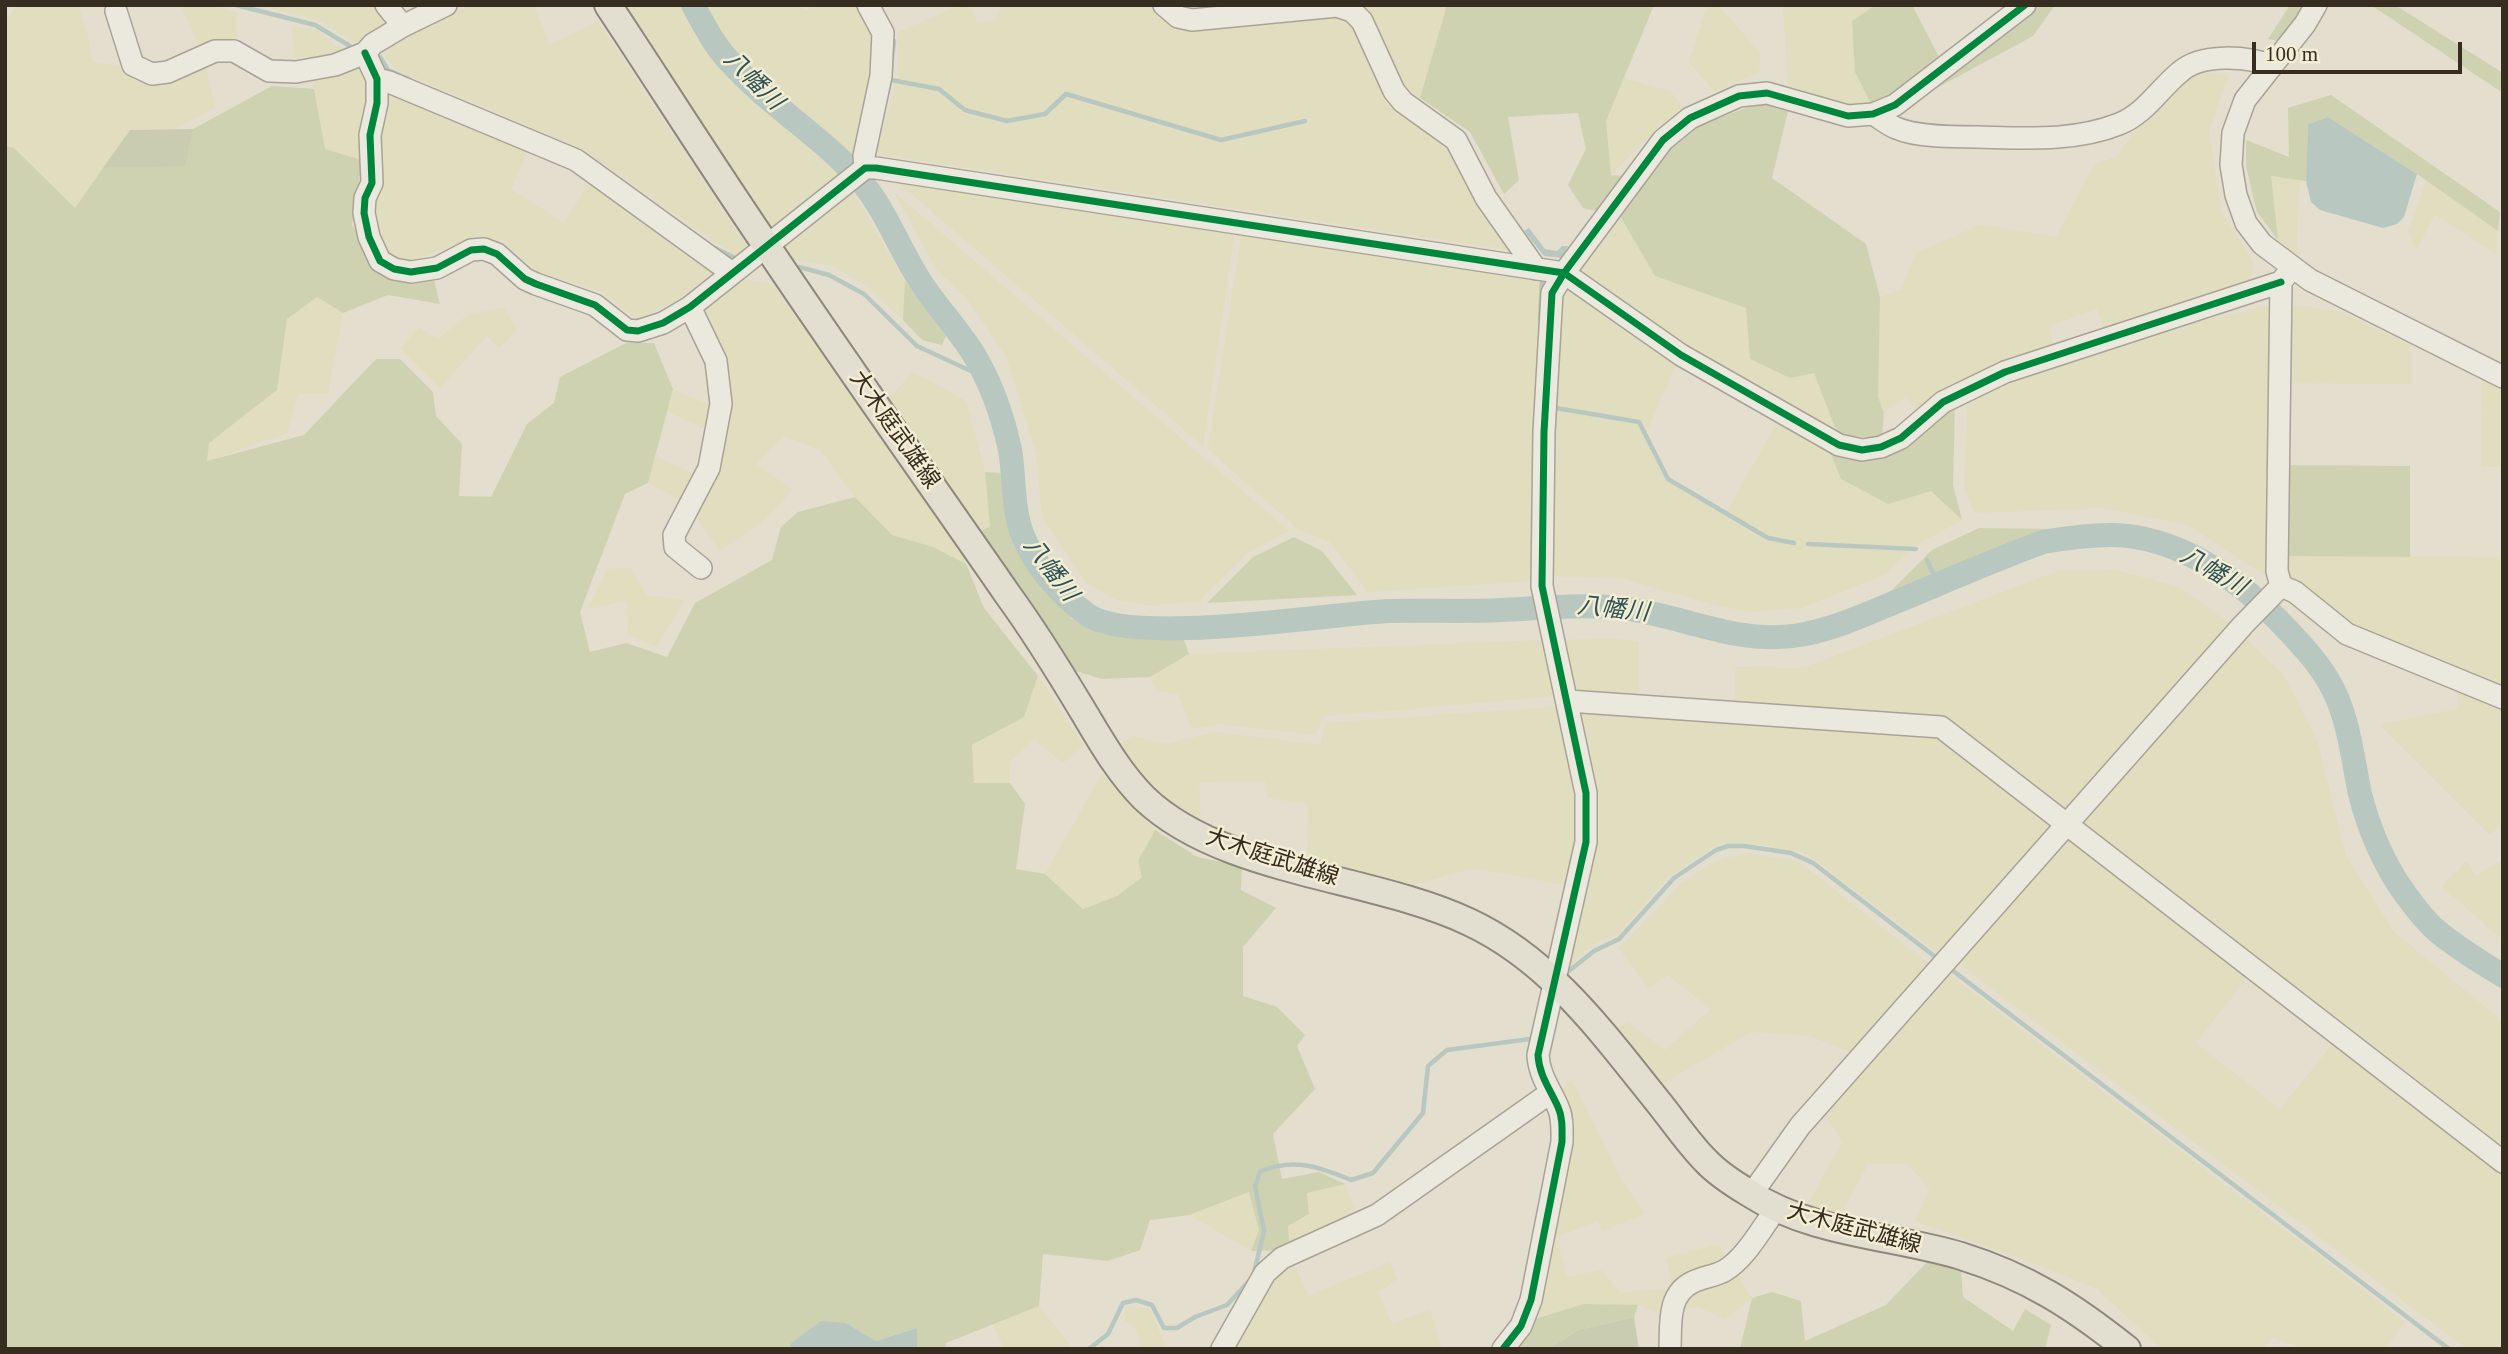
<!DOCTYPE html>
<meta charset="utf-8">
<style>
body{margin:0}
#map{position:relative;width:2508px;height:1354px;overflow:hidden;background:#e3decd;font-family:"Times New Roman",serif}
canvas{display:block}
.frame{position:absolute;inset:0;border:7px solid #362c1f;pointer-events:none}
.scale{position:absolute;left:2252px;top:42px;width:210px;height:32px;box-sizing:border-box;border:4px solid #362c1f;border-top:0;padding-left:9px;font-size:21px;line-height:24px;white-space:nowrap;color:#362c1f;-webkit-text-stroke:5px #f3edd4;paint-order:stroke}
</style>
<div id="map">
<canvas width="2508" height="1354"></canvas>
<div class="frame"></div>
<div class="scale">100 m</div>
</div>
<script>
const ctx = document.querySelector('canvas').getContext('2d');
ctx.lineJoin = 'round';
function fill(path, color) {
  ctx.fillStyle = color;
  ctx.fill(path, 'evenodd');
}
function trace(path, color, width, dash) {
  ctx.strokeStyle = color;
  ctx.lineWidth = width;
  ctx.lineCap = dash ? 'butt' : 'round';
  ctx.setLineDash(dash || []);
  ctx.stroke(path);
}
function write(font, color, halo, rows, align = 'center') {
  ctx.font = font + ' "Times New Roman","Noto Sans JP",serif';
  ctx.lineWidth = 5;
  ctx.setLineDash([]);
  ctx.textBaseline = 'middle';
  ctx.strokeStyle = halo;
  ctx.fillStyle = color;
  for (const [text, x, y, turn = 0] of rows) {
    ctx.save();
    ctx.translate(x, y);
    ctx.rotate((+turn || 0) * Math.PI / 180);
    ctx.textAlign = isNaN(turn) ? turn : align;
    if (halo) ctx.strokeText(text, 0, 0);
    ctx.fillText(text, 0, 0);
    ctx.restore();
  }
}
fill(new Path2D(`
 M17 5H78L89 40 92 62 125 67 205 62 215 107 174 129 130 130 75 208 14 148 5 146V21Z
 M181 5H213L237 13V43L200 49Z
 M258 5H378L394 26 357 44 319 20Z
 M469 5H534L549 45 598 22 748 248 736 256 582 149 395 69 381 48Z
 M622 5H683L723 67 842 179 770 233Z
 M702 5H800L806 11 813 5H861L877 35 875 75 856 156 770 92 733 56Z
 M961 5H970L977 22 995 20 1002 5H1154L1155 8 1335 13 1357 22 1391 104 1453 151 1516 251 875 154 898 78V32Z
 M1365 5H1447L1420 98 1397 82Z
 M1707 5H1718L1760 53 1759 72 1715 92 1689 62Z
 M1783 5H1876L1852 22 1872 106 1845 107 1788 85Z
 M292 27 317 30 360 66 372 104 362 160 325 149 314 89 316 58 294 57Z
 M2198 71 2228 76 2209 132 2222 213 2254 263 2249 282 2104 329 2097 309 2049 326 2054 348 1969 377 1918 413 1906 396 1884 413 1878 397 1880 297 1901 290 1916 253 1980 225 2056 237 2094 165 2117 156 2147 115Z
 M1624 78 1670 91 1686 110 1645 140 1611 175 1606 121Z
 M389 88 528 149 511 189 564 223 591 180 717 270 673 303 636 319 602 292 534 270 503 240 475 236 413 261 391 258 378 233 373 207 382 183 379 137Z
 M2271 176 2300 180 2296 255 2278 240Z
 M892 177 1235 230 1203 446Z
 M2426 181 2498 231 2496 254 2435 214 2417 249 2408 232Z
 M852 191 905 281 903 320 867 286 832 266 792 260 780 244Z
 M894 192 1289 531 1249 552 1198 602 1145 605 1117 600 1086 583 1042 517 1036 453 1007 358 967 299 936 269Z
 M1620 216 1655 276 1746 308 1814 373 1838 435 1688 349 1578 272Z
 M1242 231 1544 279 1533 581 1368 592 1330 542 1298 529 1208 449Z
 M738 279 772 284 963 551 966 564 933 547 892 535 855 497 820 450 784 436 756 464 793 490 761 523 720 551 684 501 648 483 655 456 716 484 722 437 667 411 673 389 727 413 729 365 702 309Z
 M1568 286 1677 361 1645 436 1666 480 1726 513 1778 421 1830 452 1841 479 1888 504 1931 491 1962 520 1916 545 1886 574 1801 608 1753 612 1718 606 1624 579 1550 576V491L1562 294Z
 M318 297 343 313 328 394H298L287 433 206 462 209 443 277 390 287 319Z
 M2288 305 2339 311 2411 346V384L2287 383Z
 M2265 306 2273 310 2272 567 2267 577 2188 525 2103 508 1974 513 1964 487 1967 404 1995 384 2183 326Z
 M504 308 517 330 499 348 487 336 440 388 400 348 419 328 438 339 469 314Z
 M913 372 966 401 985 472 990 527 981 530 886 401Z
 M2482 380 2503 390V467H2481Z
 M2285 556 2503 557V691L2350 627 2284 571Z
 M630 568 647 595 684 600 657 647 628 634 626 601 588 609 608 569Z
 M2115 570 2179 587 2232 625 2066 816 1944 723 1735 709V667L1803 668 2058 571Z
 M2242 635 2284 675 2317 740 2346 856 2394 932 2503 1022V1156L2074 822Z
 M1612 638 1639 642V700L1575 694 1564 640Z
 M1545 640 1560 696 1324 716 1315 735 1220 724 1192 729 1178 694 1157 691 1150 677 1190 654Z
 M1038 676 1084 746 1063 763 1034 739 1010 762V783H974L972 745 1024 717Z
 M2459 688 2503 707V822L2490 835 2380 725 2457 709Z
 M1563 706 1581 821 1570 886 1473 868 1410 886 1308 863 1307 804 1268 798 1265 781 1199 782 1201 827 1147 784 1118 746 1132 736 1167 744 1215 732 1320 745 1326 723Z
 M1576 709 1942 731 2060 824 1942 956 1803 851 1742 842 1717 844 1668 877 1618 934 1592 945 1566 970 1596 822Z
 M1102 774 1155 830 1138 861 1142 877 1117 896 1083 909 1045 874Z
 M2068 831 2250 974 2196 1043 2280 1109 2335 1041 2503 1172V1349H2467L1954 960Z
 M1746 853 1798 861 1934 968 1858 1055 1810 1036 1751 1032 1657 1087 1613 1030 1628 1022 1665 1050 1711 1009 1668 975 1648 988 1619 948 1681 883 1719 860Z
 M2502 860 2503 861V940L2441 886 2467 861 2476 876Z
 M1943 970 2405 1322 2385 1349H2306L2273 1338 2263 1349H2162L2097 1289 2041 1266 1915 1221 1930 1189 1907 1164H1868L1841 1214 1807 1205 1843 1141 1821 1111Z
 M1572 1080 1620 1177 1645 1214 1602 1231 1598 1221 1556 1237 1567 1277 1601 1270 1621 1293 1672 1288 1666 1258 1718 1244 1752 1298 1724 1319 1698 1307 1659 1313 1638 1305 1535 1319 1569 1124 1558 1092Z
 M1345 1184 1358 1218 1290 1250 1288 1226 1309 1214 1307 1193Z
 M1249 1192 1259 1230 1251 1251 1190 1215Z
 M1293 1261 1308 1296 1390 1262 1397 1279 1378 1292 1392 1324 1430 1310 1442 1349H1227L1265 1283Z
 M1039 1306 1073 1349H1004L993 1324Z
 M1126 1306 1150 1309 1167 1349H1141L1136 1329 1124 1320Z`), '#e1ddbf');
fill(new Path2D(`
 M1447 5H1654L1606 121 1611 175 1643 177 1692 128 1762 102 1788 111 1772 178 1866 244 1880 297 1878 397 1884 413 1882 438 1838 435 1814 373 1790 378 1750 359 1746 308 1655 276 1620 216 1583 208 1568 185 1586 149 1578 113 1508 117 1519 180 1504 194 1470 132 1420 98Z
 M1876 5H1912L1940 59 1872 106 1855 72 1852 21Z
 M2041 5H2055L2033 36 1922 96Z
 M2290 5H2305L2283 42 2268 39Z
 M2371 5H2395L2503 73V93Z
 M272 86 314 89 325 149 362 160 352 225 383 270 433 276 440 304 388 295 343 313 317 297 287 319 277 390 209 443 207 461 304 435 376 359H400L433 392 436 416 462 444 459 496 491 497 527 424 554 403 560 377 626 343H654L673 389 648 483 625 494 580 612 590 652 626 643 667 657 695 603 772 560 781 527 798 512 855 497 892 535 933 547 966 564 984 608 1038 676 1024 717 972 745 974 783H1010L1025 804 1016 869 1045 874 1083 909 1117 896 1142 877 1138 861 1155 830 1197 857 1242 866 1241 890 1276 908 1243 947V996L1277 1007 1305 1035 1297 1046 1315 1089 1273 1134 1282 1179 1319 1172 1345 1184 1307 1193 1309 1214 1288 1226 1290 1250 1251 1251 1259 1230 1249 1192 1189 1215 1150 1220 1140 1250 1108 1261 1043 1254 1039 1306 946 1343 945 1349H917V1328L876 1341 846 1323 790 1344V1349H5V146L14 148 75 208 103 168 184 165 193 129Z
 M2331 95 2500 212 2498 231 2417 174 2328 117 2308 124 2306 181 2271 176 2278 240 2257 212 2246 166V140L2289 157 2288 108Z
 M905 281 946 336 942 345 922 340 903 320Z
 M1955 404 1953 485 1962 520 1931 491 1888 504 1841 479 1830 452 1867 459Z
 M2286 465 2410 466V557L2285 556Z
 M985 472 1001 473 1006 518 1017 549 1071 618 1102 634 1135 638 1183 637 1189 654 1150 677 1102 679 1069 669 981 530 990 527Z
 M1979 528 2049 529 1890 592 1932 550Z
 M1294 537 1322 551 1357 595 1207 603 1253 557Z
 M1927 1262 1961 1271 1963 1297 2013 1331 2025 1309 2051 1325 2045 1349H1740L1752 1298 1772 1292 1801 1301 1805 1341 1886 1305Z
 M1584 1304 1638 1305 1634 1317 1578 1330 1548 1349H1518L1535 1319Z`), '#cfd2b0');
fill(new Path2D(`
 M193 129 185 166 103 168 130 130Z
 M1634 1317 1639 1349H1548L1578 1330Z`), '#caccb0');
fill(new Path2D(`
 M2328 117 2417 174 2404 217 2397 224 2383 228 2320 210 2311 202 2306 181 2308 124Z
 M1529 228 1545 249 1557 251 1562 246H1568L1562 258 1544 256 1524 231Z
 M821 1321 846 1323 876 1341 917 1328V1349H790V1344Z`), '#b8c8c0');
trace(new Path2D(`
 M236 5 315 25 350 46
 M380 57 388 70 409 79
 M891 80 939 89 965 110 1007 121 1045 114 1066 94 1221 140 1305 121
 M888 92 894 41
 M715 248 737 259
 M799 267 829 275 864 294 917 346 986 378
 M1540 319 1542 281
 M1556 408 1639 422 1668 479 1768 538 1794 543
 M1808 544 1916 549
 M1927 560 1938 584
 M1948 967 2449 1349
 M1569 971 1594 951 1619 939 1674 878 1716 850 1728 846H1744L1791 853 1813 863 1938 959
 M1254 1273 1264 1231 1255 1186 1260 1172C1292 1157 1320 1167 1351 1180L1373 1173 1423 1113 1428 1066 1447 1050 1530 1039
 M1089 1349 1108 1334 1123 1303 1136 1300 1152 1305 1164 1328H1177L1195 1317 1227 1305 1250 1280`), '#b8c8c0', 4.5);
trace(new Path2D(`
 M693 5C704 25 715 47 731 63 770 106 821 136 859 179 884 207 897 244 917 276 933 303 956 326 973 353 990 381 1003 417 1010 450 1015 478 1012 509 1023 536 1035 566 1061 596 1088 615 1133 646 1326 614 1388 611 1426 610 1463 612 1501 610 1541 608 1581 604 1622 608 1682 615 1738 646 1800 635 1834 629 1867 614 1898 601 1946 581 1994 560 2043 542 2066 538 2088 535 2112 535 2176 536 2234 576 2278 620 2298 641 2321 664 2334 691 2349 722 2353 760 2360 794 2368 825 2380 855 2397 882 2406 896 2424 920 2437 931 2457 948 2481 962 2503 976`), '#b8c8c0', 24);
const minor = new Path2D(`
 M386 5 403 26
 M1164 5 1178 17 1192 20 1337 6 1352 11 1362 21 1394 91 1403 102 1456 140 1486 198 1536 269
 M2316 5 2305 24 2245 100 2233 133 2231 165 2236 195 2246 223 2262 244 2310 280 2503 377
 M116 11 133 65 152 74 168 72 215 51H234L269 71 296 72 335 65 365 53 373 44 403 26 446 5
 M365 53 377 79V103L370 135 372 183 365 198 364 213 369 237 380 261 394 269 411 272 437 268 471 250 484 249 497 254 525 279 536 284 595 305 627 330 638 331 663 323 690 307 865 168H876L1564 273 1681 355 1839 445 1862 450 1881 447 1901 438 1943 402 2005 372 2281 282
 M377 79 389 82 576 160 732 273
 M1873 114C1880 118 1888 125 1896 128 1916 137 1954 137 1976 137 2024 138 2074 142 2119 124 2145 114 2159 89 2180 72 2201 53 2247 56 2272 66
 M865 168 864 156 881 76 883 33 868 5
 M690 307 716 361 721 404 709 468 674 535 675 547 701 568
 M2281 586 2277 571 2281 282 2288 273
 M2281 586 2295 592 2347 634 2503 698
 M1568 701 1941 727 2503 1162
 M1751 1195 1800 1126 2243 625 2281 586
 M1222 1349 1265 1273 1282 1258 1377 1215 1550 1093
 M1503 1349 1521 1326 1531 1300 1562 1142C1562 1130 1563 1118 1558 1107 1550 1089 1539 1075 1538 1055L1586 842V793L1542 586 1544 432 1552 293 1564 273 1663 140 1690 118 1739 96 1767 93 1848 116 1873 114 1895 105 2025 5
 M1670 1349C1671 1324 1667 1294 1693 1282 1703 1277 1715 1276 1724 1271 1746 1258 1761 1229 1776 1209`);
const major = new Path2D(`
 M608 5C661 85 712 166 766 245 845 363 927 478 1008 595 1035 632 1059 671 1083 711 1101 741 1119 773 1144 798 1222 873 1372 876 1469 922 1551 960 1604 1035 1659 1103 1675 1123 1689 1144 1706 1161 1718 1174 1734 1184 1749 1193 1812 1234 1891 1235 1961 1256 2028 1277 2073 1306 2127 1349`);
trace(minor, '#a8a396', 24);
trace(major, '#8e887d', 30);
trace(minor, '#ebe8de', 21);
trace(major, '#e2dfd0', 26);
trace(new Path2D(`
 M365 53 377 79V103L370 135 372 183 365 198 364 213 369 237 380 261 394 269 411 272 437 268 471 250 484 249 497 254 525 279 536 284 595 305 627 330 638 331 663 323 690 307 865 168H876L1564 273 1681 355 1839 445 1862 450 1881 447 1901 438 1943 402 2005 372 2281 282
 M1503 1349 1521 1326 1531 1300 1562 1142C1562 1130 1563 1118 1558 1107 1550 1089 1539 1075 1538 1055L1586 842V793L1542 586 1544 432 1552 293 1564 273 1663 140 1690 118 1739 96 1767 93 1848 116 1873 114 1895 105 2025 5`), '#00873e', 7);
write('23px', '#362c1f', '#f3edd4', [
 ["大木庭武雄線",894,430,55],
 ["大木庭武雄線",1272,858,18],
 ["大木庭武雄線",1854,1229,15]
]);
write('italic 24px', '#2f5354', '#f3edd4', [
 ["八幡川",753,81,45],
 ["八幡川",1050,570,53],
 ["八幡川",2213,572,30],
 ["八幡川",1613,610,6]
]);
</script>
